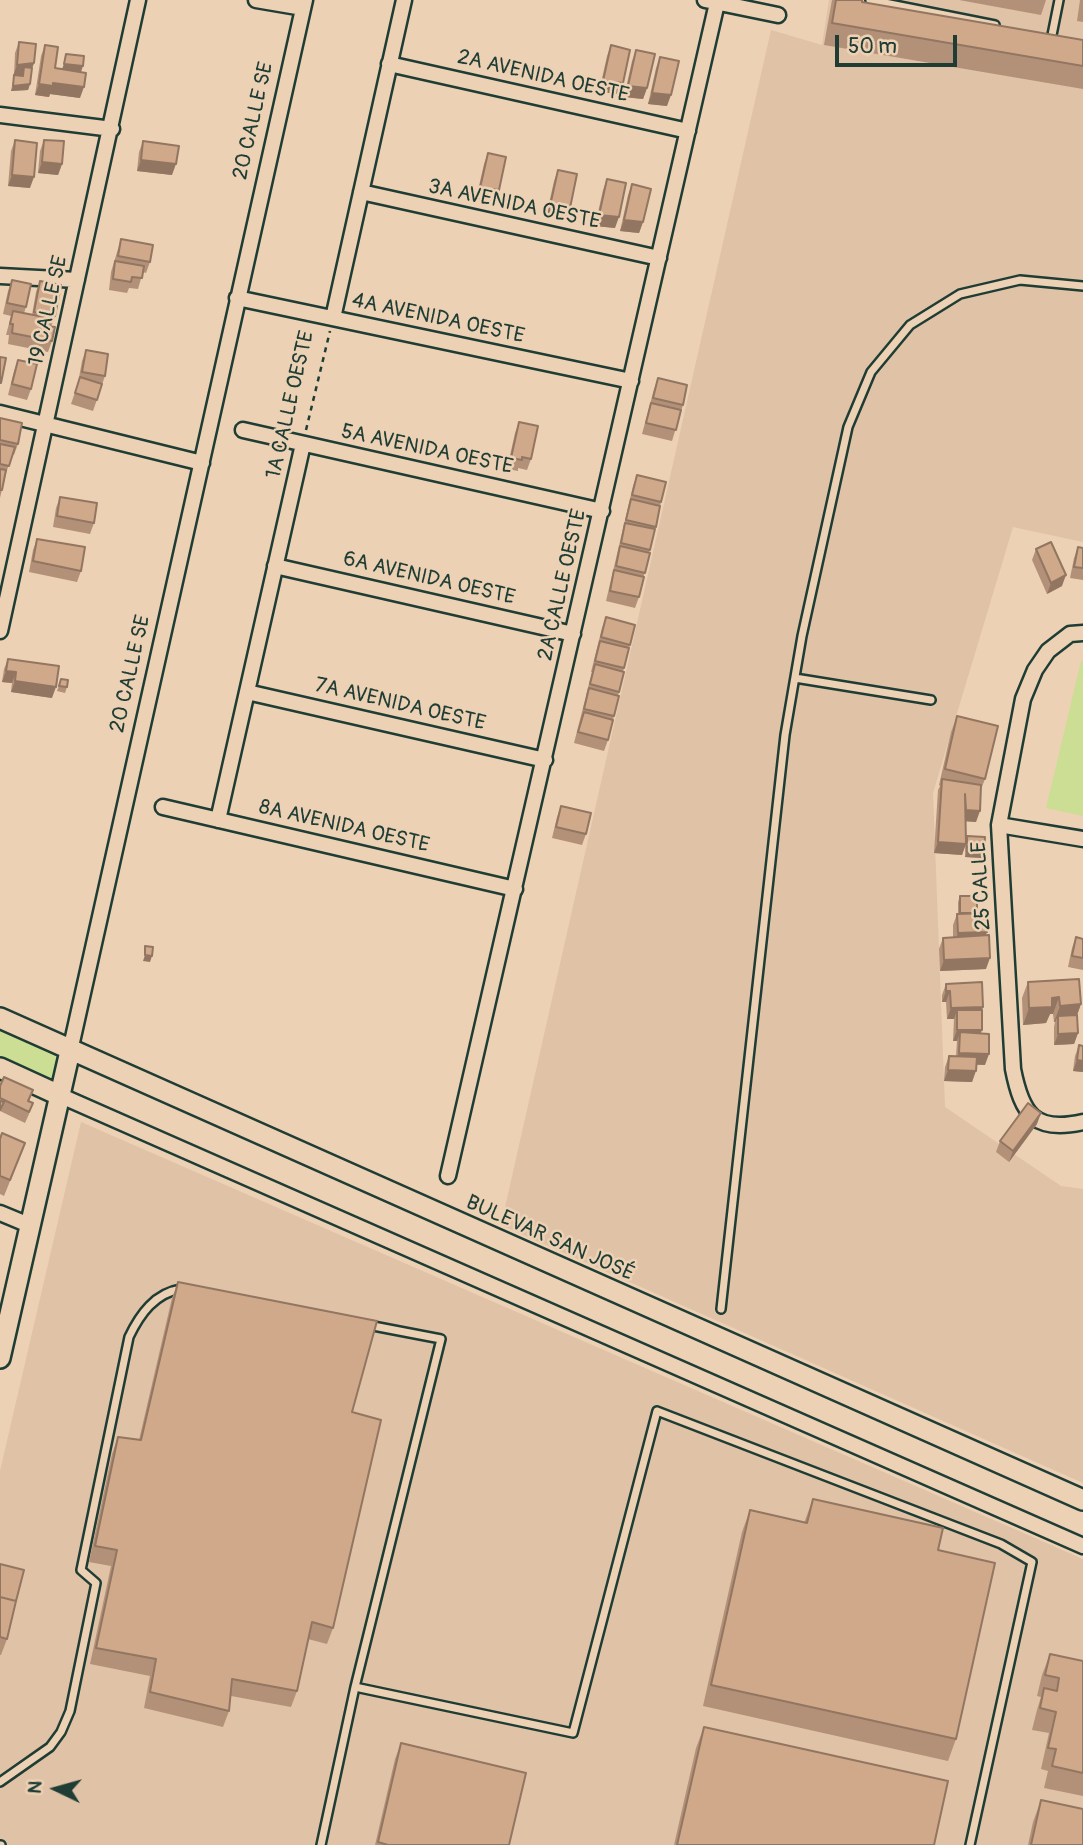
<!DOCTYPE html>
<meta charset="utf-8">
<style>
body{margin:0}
#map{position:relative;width:1083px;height:1845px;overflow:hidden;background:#edd1b4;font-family:Pangolin,sans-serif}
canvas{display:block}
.north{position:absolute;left:21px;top:1754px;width:70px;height:70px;-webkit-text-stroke:5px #edd1b4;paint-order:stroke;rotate:275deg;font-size:19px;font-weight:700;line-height:28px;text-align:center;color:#1f3d34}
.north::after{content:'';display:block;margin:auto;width:24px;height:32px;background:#1f3d34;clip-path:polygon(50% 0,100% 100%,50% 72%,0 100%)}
.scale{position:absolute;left:835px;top:35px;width:122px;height:32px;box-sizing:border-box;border:4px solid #1f3d34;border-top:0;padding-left:9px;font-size:21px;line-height:24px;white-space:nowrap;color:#1f3d34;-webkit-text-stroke:5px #edd1b4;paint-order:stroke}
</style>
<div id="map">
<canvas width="1083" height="1845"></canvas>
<div class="north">N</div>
<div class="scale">50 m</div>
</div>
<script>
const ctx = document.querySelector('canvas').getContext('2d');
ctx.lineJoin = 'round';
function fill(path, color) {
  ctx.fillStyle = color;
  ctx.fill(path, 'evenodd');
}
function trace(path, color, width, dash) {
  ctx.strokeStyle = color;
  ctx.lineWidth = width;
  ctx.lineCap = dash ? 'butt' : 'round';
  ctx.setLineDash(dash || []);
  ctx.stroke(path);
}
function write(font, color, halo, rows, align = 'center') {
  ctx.font = font + ' Pangolin,sans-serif';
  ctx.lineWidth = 5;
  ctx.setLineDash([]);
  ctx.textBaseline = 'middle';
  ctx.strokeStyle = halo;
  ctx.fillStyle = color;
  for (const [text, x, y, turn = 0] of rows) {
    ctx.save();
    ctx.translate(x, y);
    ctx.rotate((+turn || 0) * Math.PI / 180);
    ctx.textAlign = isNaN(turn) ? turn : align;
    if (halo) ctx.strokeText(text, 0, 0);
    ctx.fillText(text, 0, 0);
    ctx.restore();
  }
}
fill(new Path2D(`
 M829 0H1083V542L1013 527 933 793 945 1107 1061 1186 1083 1189V1483L501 1225 771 30 822 45Z
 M81 1122 1083 1559V1845H0V1471Z`), '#e0c2a6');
fill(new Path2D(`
 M1081 661H1083V816L1046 808Z
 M0 1016 68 1052 58 1094 0 1062Z`), '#cbde93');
const lane = new Path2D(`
 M870 0 995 25
 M1052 35 1059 0
 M795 678 931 700
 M721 1309 785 735 802 636 848 427 871 372 910 325 960 294 1020 280 1083 286
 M355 1687 573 1733 657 1411 1001 1544 1032 1562 970 1845
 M0 1782 50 1747 61 1732 70 1711 96 1583 81 1570 129 1337C140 1314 155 1293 181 1289
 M0 1845H1
 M321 1845 355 1687 441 1339 368 1325`);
const street = new Path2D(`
 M256 0 303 8
 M705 0 778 15
 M389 64 688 131
 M0 115 112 129
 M361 192 659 258
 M0 276 77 280
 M237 298 631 381
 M333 318 404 0
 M0 413 202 463
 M243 430 602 511
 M275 566 573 634
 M0 631 138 0
 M1083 633 1070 634 1048 651 1035 670 1023 699 999 825 1013 1069C1022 1115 1035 1133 1083 1122
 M247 692 545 760
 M163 807 515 889
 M218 820 303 444
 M999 825 1083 839
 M70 1051 305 0
 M59 1095 1083 1546
 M448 1176 717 3
 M0 1213 29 1225`);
const secondary = new Path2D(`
 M0 1018 1083 1500
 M0 1068 59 1095
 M0 1358 70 1051`);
trace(lane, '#1f3d34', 12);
trace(street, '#1f3d34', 19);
trace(secondary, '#1f3d34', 24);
trace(new Path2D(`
 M306 430 330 331`), '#1f3d34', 2.5, [5, 5]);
trace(lane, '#edd1b4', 7);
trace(street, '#edd1b4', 14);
trace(secondary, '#edd1b4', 19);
fill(new Path2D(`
 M832 0H862V2L1083 40V89L824 45Z
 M959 0H1046L1041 15Z
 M1080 0H1083V22L1077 21Z
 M19 42 34 63 32 68 30 84 28 90 11 91 14 76 15 53Z
 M45 45 55 68 80 98 50 94 49 97 35 95 41 56Z
 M611 45 619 94 599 92 607 56Z
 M636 50 647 88 643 99 624 97 632 61Z
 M660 57 667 106 648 104 656 68Z
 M15 140 30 188 8 186 11 151Z
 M44 140 62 164 58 175 38 173 40 151Z
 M143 141 172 175 137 171 139 152Z
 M488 153 499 190 495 201 476 199 484 164Z
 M558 170 570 208 566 219 546 217 554 181Z
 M607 179 615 228 595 226 603 190Z
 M632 184 643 222 639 233 620 231 628 195Z
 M121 239 150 262 146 273 143 272 138 289 129 288 127 293 109 290 111 272Z
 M12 280 26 307 24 313 32 315 36 292 40 281 55 316 51 327 52 341 48 352 8 344 9 335H6L11 316 3 314 8 291Z
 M86 350 105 376 93 411 71 404 78 383 82 361Z
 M18 360 31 389 27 400 8 395 14 371Z
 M658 378 683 405 672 441 642 434 654 389Z
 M0 418 18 444 14 455 12 454 5 477 0 498Z
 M519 422 531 459 527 470 518 468V471L507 469 515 433Z
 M637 475 661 502 639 597 635 608 606 601 633 486Z
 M60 497 94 523 90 534 53 527 56 508Z
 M37 539 81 571 77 582 29 572 33 550Z
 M1078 547 1083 548V580L1070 578 1074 558Z
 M1036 549 1062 586 1047 594 1032 560Z
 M606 617 635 625 623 672 618 696H619L608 740 604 751 574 743 586 696V695L592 672H591L602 628Z
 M8 659 52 698 11 692 12 683 2 682 4 669Z
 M61 679 67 687 65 693 57 691Z
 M957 716 985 779 980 792 976 822 965 821 966 841 967 836 982 858 965 857V845L962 855 934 853 938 790 940 786 939 785 951 732Z
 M561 806 586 834 582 845 552 838 557 817Z
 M960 896 977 914 986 935V969L940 971 939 949 943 938 953 937V925L957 914H958V902Z
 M1076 937 1083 939V970L1068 967 1072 948Z
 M1028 982 1081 1004 1077 1015 1078 1033 1074 1044 1054 1045V1027L1055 1022H1054L1053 1014H1050L1046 1023 1023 1025 1022 998Z
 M946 984 983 1007 982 1010 980 1033 985 1065H977L972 1082 944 1081 945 1067 949 1056H956L957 1041H953L954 1019H947L946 1002H942V995Z
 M1079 1045 1083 1046V1072L1073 1071 1075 1056Z
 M0 1086 33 1090 29 1101V1114L25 1123 0 1111V1113Z
 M1037 1124 1009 1162 996 1152 1000 1141Z
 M0 1139 19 1159 4 1196 0 1194Z
 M178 1282 352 1412 333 1628 327 1644 308 1639 297 1691 291 1707 231 1696 229 1711 223 1727 144 1708 150 1676 90 1664 111 1566 89 1562 112 1454 118 1437 139 1440 172 1298Z
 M813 1499 956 1739 948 1761 703 1706 742 1532 750 1510 804 1523Z
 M0 1564 7 1639 1 1655H0Z
 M1050 1654 1083 1661V1796L1044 1788 1048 1771 1041 1769 1049 1733 1032 1730 1037 1710 1041 1697 1037 1696 1042 1675Z
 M704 1727 934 1845H674L696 1748Z
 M401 1743 509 1845H375L395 1759Z
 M1041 1800 1083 1845H1028L1033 1822Z`), '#b39178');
fill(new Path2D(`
 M34 63 30 74 13 76 17 65Z
 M64 64 83 66 81 72 62 69Z
 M603 81 623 83 619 94 599 92Z
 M53 83 84 87 80 98 50 94 49 97 35 95 39 84Z
 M30 84 28 90 11 91 13 86Z
 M628 86 647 88 643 99 624 97Z
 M652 93 671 95 667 106 648 104Z
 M141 160 176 164 172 175 137 171Z
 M42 162 62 164 58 175 38 173Z
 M12 175 34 177 30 188 8 186Z
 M480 188 499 190 495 201 476 199Z
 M550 206 570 208 566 219 546 217Z
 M599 215 619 217 615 228 595 226Z
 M624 220 643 222 639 233 620 231Z
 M1066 575 1062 586 1047 594 1051 583Z
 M6 671 16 672 12 683 2 682Z
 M15 681 56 687 52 698 11 692Z
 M966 810 980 811 976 822 962 821Z
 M938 842 966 844 962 855 934 853Z
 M967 852H984L982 858 965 857Z
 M987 932 983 943 954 944 958 933Z
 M145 955 152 956 150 962 143 961Z
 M990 958 986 969 940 971 944 960Z
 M946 991H950L946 1002H942Z
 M1059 997 1053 1014H1050L1046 1023 1023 1025 1029 1008 1052 998Z
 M1081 1004 1075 1021 1058 1016 1055 1022H1054L1060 1006Z
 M983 1007 979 1018 957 1010 954 1019H947L951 1008Z
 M957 1030H982L978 1041 960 1032 957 1041H953Z
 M1078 1033 1074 1044 1054 1045 1058 1034Z
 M959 1053 989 1054 985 1065 955 1063Z
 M1077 1060 1083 1061V1072L1073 1071Z
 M948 1070 976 1071 972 1082 944 1081Z
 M1041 1113 1037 1124 1009 1162 1013 1151Z`), '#927661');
const building = new Path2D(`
 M836 0H862V2L1083 40V66L832 23Z
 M19 42 36 44 34 63 17 65Z
 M45 45 58 47 55 68 86 73 84 87 53 83V86L39 84Z
 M611 45 630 50 623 83 603 81Z
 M636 50 655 54 647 88 628 86Z
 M66 54 84 56 83 66 64 64Z
 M660 57 679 61 671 95 652 93Z
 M24 67 32 68 30 84 13 86 14 75 23 76Z
 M15 140 37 143 34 177 12 175Z
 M44 140 64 141 62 164 42 162Z
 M143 141 179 146 176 164 141 160Z
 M488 153 506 157 499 190 480 188Z
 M558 170 577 174 570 208 550 206Z
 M607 179 626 183 619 217 599 215Z
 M632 184 651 189 643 222 624 220Z
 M121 239 153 245 150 262 118 256Z
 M115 261 144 266 142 278 132 277 131 282 113 279Z
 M12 280 31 284 26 307 7 303Z
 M40 281 61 285 55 316 34 312Z
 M13 311 49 318 47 326 55 327 52 341 12 333 13 324H10Z
 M86 350 108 354 105 376 82 372Z
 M0 357 6 358 1 383H0Z
 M18 360 37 364 31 389 12 384Z
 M80 377 102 384 97 400 75 393Z
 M658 378 687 385 683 405 653 398Z
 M651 403 681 410 676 430 646 423Z
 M0 418 22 423 18 444 0 440Z
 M519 422 538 426 531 459 522 457V460L511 458Z
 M0 444 15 447 9 466 0 464Z
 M0 469 6 470 2 490H0Z
 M637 475 666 482 661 502 632 495Z
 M60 497 97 503 94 523 57 516Z
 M631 499 660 506 656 527 626 520Z
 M625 523 655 529 650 550 621 543Z
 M37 539 85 547 81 571 33 561Z
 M1051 542 1066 575 1051 583 1036 549Z
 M620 546 650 553 645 573 616 566Z
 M1078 547 1083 548V568L1074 567Z
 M614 570 644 577 639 597 610 591Z
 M606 617 635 625 630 645 601 637Z
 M600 641 629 648 624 668 595 661Z
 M8 659 59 666 56 687 15 681 16 672 6 671Z
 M595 664 624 672 619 692 590 684Z
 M61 679 68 680 67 687 59 686Z
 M589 688 619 696 614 716 584 709Z
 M584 712 613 720 608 740 578 732Z
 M957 716 998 726 985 779 945 769Z
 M942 779 981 785 980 811 966 810 965 794 966 844 938 842Z
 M561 806 591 813 586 834 556 827Z
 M967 836 985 837 984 852H967Z
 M960 896H977V913H960Z
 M986 913 987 932 958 933 957 914Z
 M989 935 990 958 944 960 943 938Z
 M1076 937 1083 939V958L1072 956Z
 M145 946 153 947 152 956 145 955Z
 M1079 979 1081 1004 1060 1006 1059 997 1052 998V1007L1029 1008 1028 982Z
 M982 982 983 1007 951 1008 950 991H946V984Z
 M957 1010H982V1030H957Z
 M1077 1015 1078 1033 1058 1034V1016Z
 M960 1032 989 1034V1054L959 1053Z
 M1079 1045 1083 1046V1061L1077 1060Z
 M949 1056 977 1057 976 1071 948 1070Z
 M4 1077 33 1090 28 1101 33 1103 29 1112 0 1098V1086Z
 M0 1101 4 1102 0 1110Z
 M1028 1103 1041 1113 1013 1151 1000 1141Z
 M2 1133 25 1143 10 1180 0 1176V1139Z
 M178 1282 377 1321 352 1412 381 1420 333 1628 312 1622 297 1691 232 1679 229 1711 150 1692 156 1659 96 1648 117 1550 95 1546 118 1437 141 1440Z
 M813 1499 943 1528 938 1550 995 1563 956 1739 711 1685 750 1510 807 1523Z
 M0 1564 24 1570 16 1601 0 1597Z
 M0 1597 16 1601 7 1639 0 1637Z
 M1050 1654 1083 1661V1773L1052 1766 1056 1749 1048 1748 1056 1712 1040 1708 1044 1688 1057 1691 1059 1678 1045 1675Z
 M704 1727 948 1781 934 1845H677Z
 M401 1743 526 1773 509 1845H388L378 1842Z
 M1041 1800 1083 1809V1845H1031Z`);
fill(building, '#d0a98b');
trace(building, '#927661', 2);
write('21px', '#1f3d34', '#edd1b4', [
 ["2A AVENIDA OESTE",543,77,13],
 ["20 CALLE SE",254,121,-77],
 ["3A AVENIDA OESTE",514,205,12],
 ["19 CALLE SE",49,311,-77],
 ["4A AVENIDA OESTE",438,319,12],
 ["1A CALLE OESTE",291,405,-77],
 ["5A AVENIDA OESTE",427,450,12],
 ["6A AVENIDA OESTE",429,579,13],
 ["2A CALLE OESTE",563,585,-77],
 ["20 CALLE SE",131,674,-77],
 ["7A AVENIDA OESTE",400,705,13],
 ["8A AVENIDA OESTE",344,827,13],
 ["25 CALLE",982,886,-93],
 ["BULEVAR SAN JOSÉ",550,1239,24]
]);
</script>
